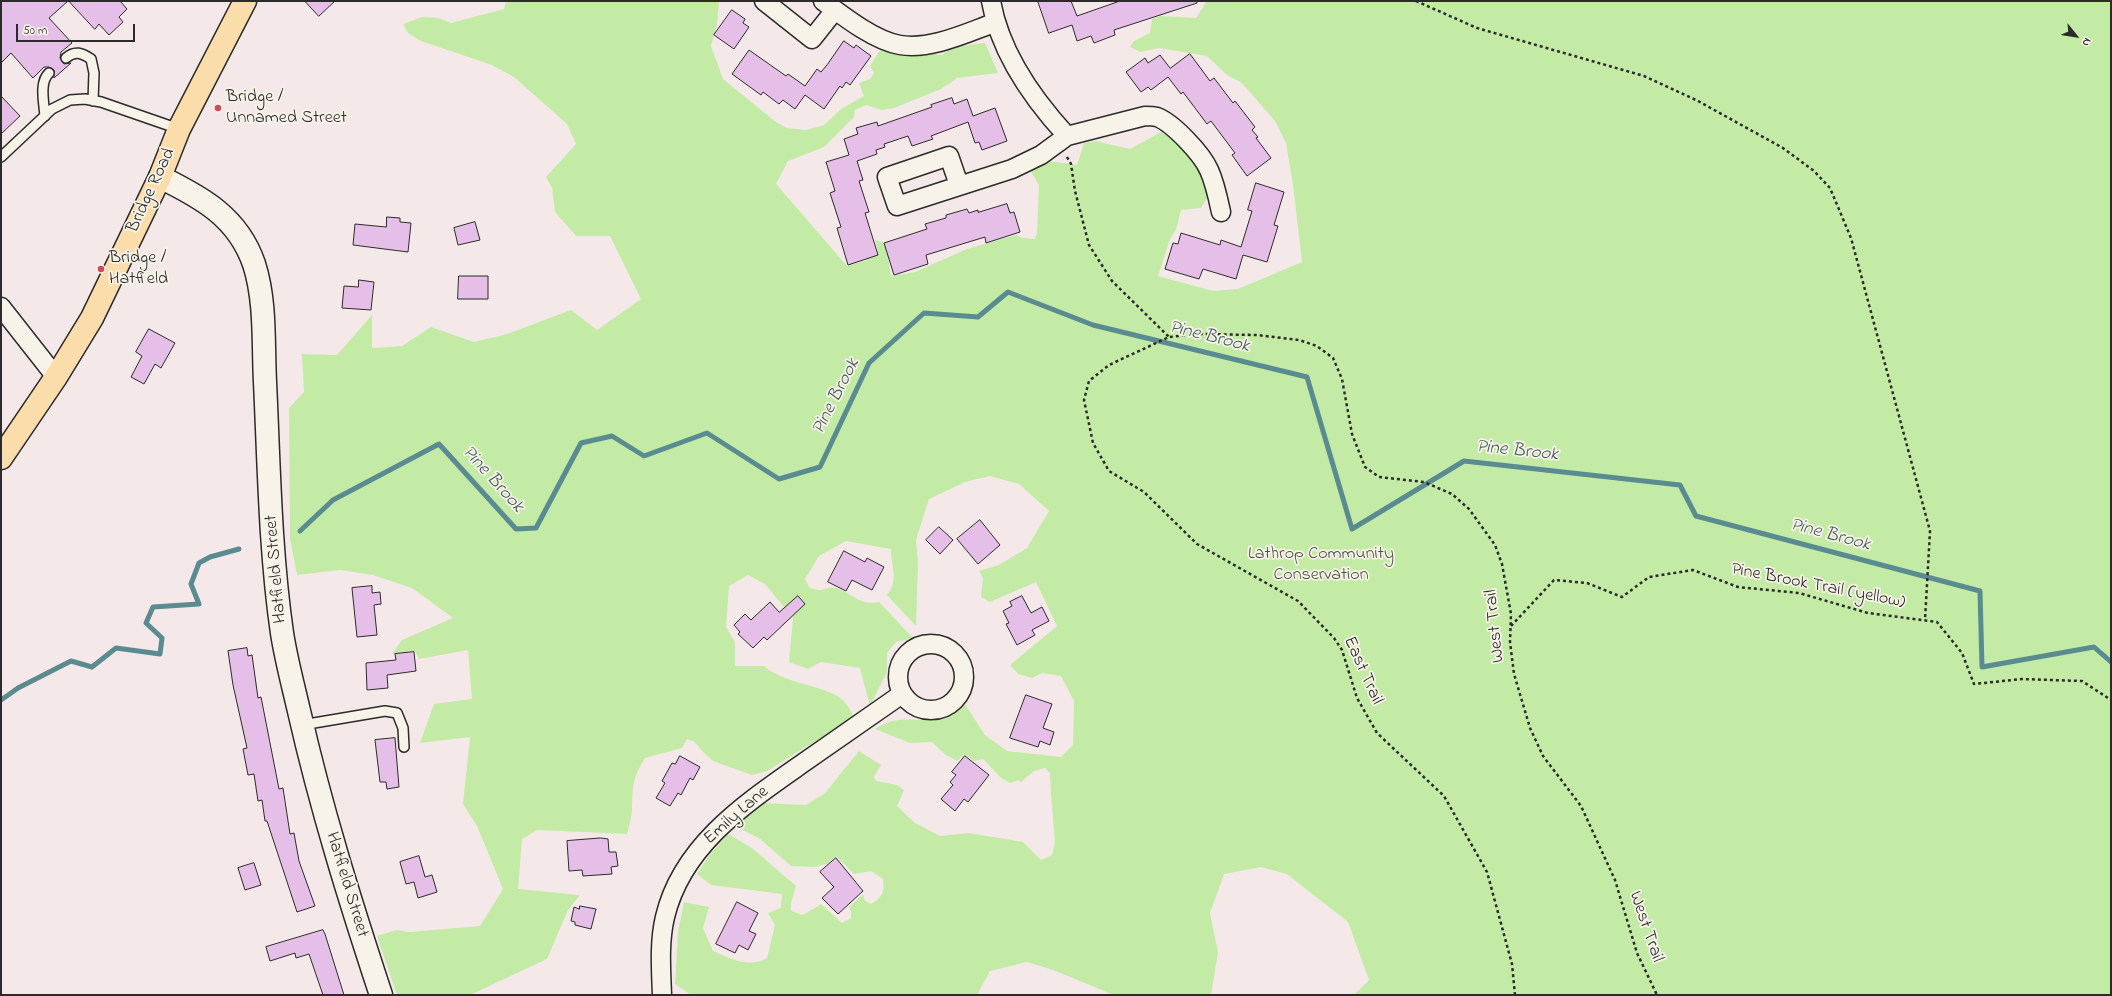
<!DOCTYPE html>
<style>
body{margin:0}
#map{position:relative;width:2112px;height:996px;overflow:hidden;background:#f4e9e8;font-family:"Indie Flower",sans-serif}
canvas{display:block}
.frame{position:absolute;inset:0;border:2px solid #2b2b2b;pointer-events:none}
.north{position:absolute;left:2056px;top:16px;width:40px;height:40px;-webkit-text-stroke:3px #f7f3e8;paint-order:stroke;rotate:120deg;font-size:11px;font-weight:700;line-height:16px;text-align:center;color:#2b2b2b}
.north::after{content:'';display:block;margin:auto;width:14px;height:18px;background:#2b2b2b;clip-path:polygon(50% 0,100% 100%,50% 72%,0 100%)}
.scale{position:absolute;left:16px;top:24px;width:119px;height:18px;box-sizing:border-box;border:2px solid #2b2b2b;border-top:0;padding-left:5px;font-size:12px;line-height:14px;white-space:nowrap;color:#2b2b2b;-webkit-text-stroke:3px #f7f3e8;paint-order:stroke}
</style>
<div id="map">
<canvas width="2112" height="996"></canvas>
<div class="frame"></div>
<div class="north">N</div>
<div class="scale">50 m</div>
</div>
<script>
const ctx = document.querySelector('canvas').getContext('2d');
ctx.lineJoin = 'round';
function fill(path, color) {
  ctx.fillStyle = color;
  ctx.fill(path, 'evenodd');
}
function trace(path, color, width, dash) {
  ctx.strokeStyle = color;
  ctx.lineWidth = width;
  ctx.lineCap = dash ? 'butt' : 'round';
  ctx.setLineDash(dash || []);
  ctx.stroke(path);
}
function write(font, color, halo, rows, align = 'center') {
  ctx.font = font + ' "Indie Flower",sans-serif';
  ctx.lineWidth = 3.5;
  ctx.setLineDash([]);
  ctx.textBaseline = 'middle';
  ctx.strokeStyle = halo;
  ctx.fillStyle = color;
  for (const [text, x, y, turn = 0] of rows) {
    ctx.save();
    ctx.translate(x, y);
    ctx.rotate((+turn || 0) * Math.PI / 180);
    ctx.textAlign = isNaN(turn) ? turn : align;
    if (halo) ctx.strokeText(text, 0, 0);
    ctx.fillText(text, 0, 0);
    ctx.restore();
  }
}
fill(new Path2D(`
 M506 1H719L717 24 711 46 723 79 776 122 787 128 806 130 824 125 841 109 864 96 859 83 870 79 874 73 870 66 880 50 883 47 929 48 938 55H942L952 47 985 43 998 73 957 78 941 89 894 108 882 110 866 105 855 110 854 117 824 147 788 161 776 184 847 266 867 260 866 256 878 252 875 240 886 243 891 276 915 272 967 249 1016 235 1023 238 1035 239 1037 233 1039 185 1030 170 1048 161 1077 165 1084 143 1095 141 1130 149 1161 132 1178 141 1201 167 1209 195 1201 208 1181 210 1176 230 1170 239 1158 276 1213 291 1238 289 1302 262 1293 185 1286 143 1275 121 1242 83 1227 75 1207 56 1159 48 1140 52 1130 47 1134 41 1150 33 1152 19 1161 16 1196 18 1207 1H2111V995H1354L1369 980 1348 922 1287 874 1261 867 1224 874 1210 913 1218 952 1211 995H1114L1053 970 1027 962 990 971 977 995H691L675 984 678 932 684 902 709 907 703 928 713 951C730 959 750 968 767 958L775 925 768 913 781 908 782 894 711 885 697 874 711 853 728 834 752 848 796 886 791 903V911L803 915 821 904 842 923 851 918V911L849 907 863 894 865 901 871 904C882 897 885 893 883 879L871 871 854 874 836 856 827 864 814 867 791 866 760 839 735 826 764 803 806 805 825 793 859 751 881 765 874 777 876 781 897 785 904 790 897 806 915 823 940 836 969 833 1023 842 1041 860 1052 855 1055 842 1051 794 1050 773 1045 768 1034 771 1021 782 1019 780 1010 783 1001 778 983 759 974 761 964 754 957 761 946 755 932 742 910 743 875 729C906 707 933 735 963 701L985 735 1007 751 1061 757 1073 745 1074 701 1061 676 1042 673 1032 678 1018 674 1010 665 1057 626 1036 582 990 602 981 597 983 578 979 571 999 565 1027 548 1049 511 1019 484 990 476 965 482 929 499 916 540 918 563 916 626 887 595C899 581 891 565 891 549L846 541 819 556 805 579 809 587C824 594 823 586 834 588 852 591 856 606 879 602L913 638 896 642 887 653V672L870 706 860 668 821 662 808 669 789 662 793 618 765 584 748 575 729 586 726 627 735 642V666H764C785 684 815 683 839 697 846 701 850 710 854 717L767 771 752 775 713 761 702 751 695 742 687 739 682 748 645 758C632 779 633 786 632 809 632 817 629 826 627 834L537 830 522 839 518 889 580 895 568 910 547 959 470 995H397L377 936 396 930 410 932 480 926 503 889 477 826 463 804 470 737 420 743 434 704 472 699 468 650 419 659 415 651 392 654 402 640 453 618 412 588 373 575 340 570 297 575 290 539 289 408 304 392 302 354 337 355 372 315V348L402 346 431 327 474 342 507 334 571 310 597 330 641 299 610 236H576L555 212 552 188 546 177 576 144 567 124 514 77 492 65 421 41 408 33 403 24 422 17 439 18 451 23 504 9Z`), '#c4eba6');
trace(new Path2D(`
 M300 531 333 500 439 444 516 529 536 528 581 443 612 436 644 456 707 433 779 479 820 467 869 363 924 313 978 317 1008 292 1093 325 1307 377 1352 529 1464 461 1680 485 1696 516 1980 591 1982 667 2094 647 2111 662
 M1 700 18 688 71 661 92 667 116 648 160 654 162 638 146 623 153 607 199 604 191 584 199 563 210 557 239 549`), '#5a8b90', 5);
const building = new Path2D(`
 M1 1H68L49 18 72 43 61 52 60 58 64 64 71 63 54 78V70L49 67H44L33 78 11 53 1 63Z
 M69 1H120L127 9 119 17 123 22 109 35 99 24 95 29Z
 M305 1H335L319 16Z
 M1038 1H1071L1077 16 1120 1H1197V3L1114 30 1115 35 1094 43 1091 36 1077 41 1072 25 1049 33Z
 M732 10 745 19 743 23 749 27 734 49 714 35Z
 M844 41 854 48 856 45 871 56 850 85 846 82 842 88 840 86 824 109 805 95 795 109 783 100 779 104 763 92 761 95 732 74 749 50 786 76 788 74 805 86 817 69 821 72 827 65Z
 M1190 54 1210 81 1214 78 1233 103 1235 101 1255 127 1252 130 1258 137 1256 138 1271 158 1247 176 1232 155 1235 153 1211 121 1207 124 1183 92 1181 94 1168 77 1151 90 1148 87 1141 92 1126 72 1145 58 1148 63 1160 55 1170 68Z
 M1 96 20 116 1 134Z
 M952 98 954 104 967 99 973 116 995 108 1007 141 982 150 979 142 975 143 968 122 931 136 933 139 912 146 908 136 884 144 885 147 876 150 877 154 857 161 863 180 859 181 869 212 865 213 878 255 848 265 837 228 841 227 830 193 835 191 826 162 849 155 844 139 858 134 856 128 877 122 878 126 932 107 931 105Z
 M1256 183 1284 192 1274 225 1278 226 1267 262 1243 255 1236 279 1203 269 1199 279 1165 269 1173 243 1178 244 1181 233 1220 245 1221 240 1241 247 1252 211 1248 210Z
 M1007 204 1010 213 1014 212 1020 232 986 243 985 237 926 255 928 264 894 275 884 243 927 229 925 224 946 218V215L967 209 969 213 978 210V212Z
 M387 217 400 218V222L411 223 408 252 353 245 355 224 386 227Z
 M475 222 480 240 458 245 454 228Z
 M459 276H488V299H458Z
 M359 280 374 282 371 310 342 308 344 286 358 287Z
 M149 329 175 343 161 368 155 364 144 384 131 377 142 356 136 352Z
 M980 520 1000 545 978 564 957 539Z
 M939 527 953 540 940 554 926 540Z
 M844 551 865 562 867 558 884 567 872 590 852 580 846 591 828 582Z
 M372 586V593L380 592 381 604 374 605 377 635 357 637 352 588Z
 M798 596 805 604 767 640 764 637 753 648 738 634 740 632 734 625 745 614 751 620 770 602 779 612Z
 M1022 596 1031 613 1042 607 1049 621 1032 630 1035 635 1017 645 1006 624 1009 623 1003 611 1012 606 1010 602Z
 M247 648 248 656 252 655 258 698 261 697 279 789 283 788 290 834 294 833 299 861 315 906 297 912 267 821H265L262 800 258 801 254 774 248 775 243 749 247 748 233 685 228 651Z
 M414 652 416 671 387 675 388 688 367 690 366 663 396 660 395 654Z
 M1026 695 1052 704 1043 728 1054 732 1050 745 1040 741 1038 747 1010 738Z
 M395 738 399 787 387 789 386 782H380L375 740Z
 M680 756 700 767 693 780 690 778 681 795 678 793 670 806 656 798 665 783 662 781 672 763 675 764Z
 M965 756 989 775 968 802 964 799 955 811 941 799 953 785 950 782 956 775 952 772Z
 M601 838 608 839 609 852H616L618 866 611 867 612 874 583 876 582 870 569 871 567 841Z
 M419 856 425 877 432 875 437 892 418 898 414 882 406 884 400 862Z
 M836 858 863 891 838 914 822 898 834 887 820 872Z
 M254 863 261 885 245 890 238 868Z
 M737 902 758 913 749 931 756 934 748 950 739 945 735 953 716 944Z
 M580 906 596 909 591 929 575 925V922L571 921 574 907 579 909Z
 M323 930 325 934 344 995H323L309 954 296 958 295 953 270 961 266 947Z`);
fill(building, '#e6bfe8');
trace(building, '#2b2b2b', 1);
const service = new Path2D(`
 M66 58C75 50 82 53 91 59L94 73 93 101
 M45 116C44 103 39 82 49 73
 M1 157 52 109 70 100 85 99 101 102 179 129
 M302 725 385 711 397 713 403 728 404 747`);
const minor = new Path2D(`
 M764 1 812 39 835 10
 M823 1C843 16 875 41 900 45 931 50 966 33 994 23
 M991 1C1000 53 1032 98 1067 136
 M959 185 949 156 887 177 897 206 1012 169 1041 155 1067 136 1145 116C1149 116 1153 116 1157 117 1173 123 1202 154 1209 170 1215 183 1218 198 1221 212
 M1 307 56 377
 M898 677a33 33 0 1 1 66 0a33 33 0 1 1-66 0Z
 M662 995C661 969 659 942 665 917 682 845 746 803 803 763 836 740 869 717 902 694`);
const tertiary = new Path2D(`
 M160 177C201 197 238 217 254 264 266 301 263 343 265 382 269 466 270 550 282 633 286 659 293 685 299 711 321 808 350 901 381 995`);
const primary = new Path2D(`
 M1 458 56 377 92 318 160 177 179 129 245 1`);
trace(service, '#2b2b2b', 12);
trace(minor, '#2b2b2b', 21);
trace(tertiary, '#2b2b2b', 25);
trace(primary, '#2b2b2b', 25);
trace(new Path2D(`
 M1416 1 1477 28 1644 76 1698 101 1783 148 1814 171 1830 188 1851 238 1930 531 1925 620
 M1067 157 1071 164 1075 191 1089 245 1112 281 1169 337
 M1511 626 1554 580 1587 583 1622 597 1649 577 1693 570 1738 587 1799 593 1868 613 1937 622 1962 653 1974 684 2022 679 2082 681 2111 700
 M1515 995 1512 964 1487 872 1444 796 1377 733 1357 698 1342 650 1334 638 1298 601 1197 544 1144 492 1109 471 1093 443 1084 400 1089 381 1109 365 1169 337 1200 334 1257 335 1299 340 1317 346 1333 358 1342 379 1352 434 1365 467 1379 477 1424 482 1452 494 1469 509 1495 545 1502 564 1511 614 1510 642 1514 674 1530 728 1543 756 1581 806 1615 880 1637 953 1657 995`), '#2b2b2b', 2.5, [3, 3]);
trace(service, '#f7f3e8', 9);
trace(minor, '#f7f3e8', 18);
trace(tertiary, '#f7f3e8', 22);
trace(primary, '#fbddab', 22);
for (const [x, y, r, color] of [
 [218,108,4,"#d1495b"],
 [101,269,4,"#d1495b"]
]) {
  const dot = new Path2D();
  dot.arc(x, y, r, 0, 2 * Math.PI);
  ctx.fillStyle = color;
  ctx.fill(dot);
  trace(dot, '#f7f3e8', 1.5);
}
write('18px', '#2b2b2b', '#f7f3e8', [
 ["Bridge /",226,98],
 ["Unnamed Street",226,119],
 ["Bridge /",109,259],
 ["Hatfield",109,280]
], 'left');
write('18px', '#2b2b2b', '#f7f3e8', [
 ["Bridge Road",152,191,-65],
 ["Hatfield Street",277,569,-95],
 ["Pine Brook Trail (yellow)",1818,587,11],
 ["West Trail",1496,626,-96],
 ["East Trail",1362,671,66],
 ["Emily Lane",737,816,-41],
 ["Hatfield Street",346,885,73],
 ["West Trail",1645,927,71]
]);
write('18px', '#4a5144', '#f7f3e8', [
 ["Lathrop Community",1321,555],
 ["Conservation",1321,576]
]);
write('italic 19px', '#435b5e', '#f7f3e8', [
 ["Pine Brook",1209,338,14],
 ["Pine Brook",837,397,-63],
 ["Pine Brook",1517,452,6],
 ["Pine Brook",492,480,48],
 ["Pine Brook",1830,536,15]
]);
</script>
